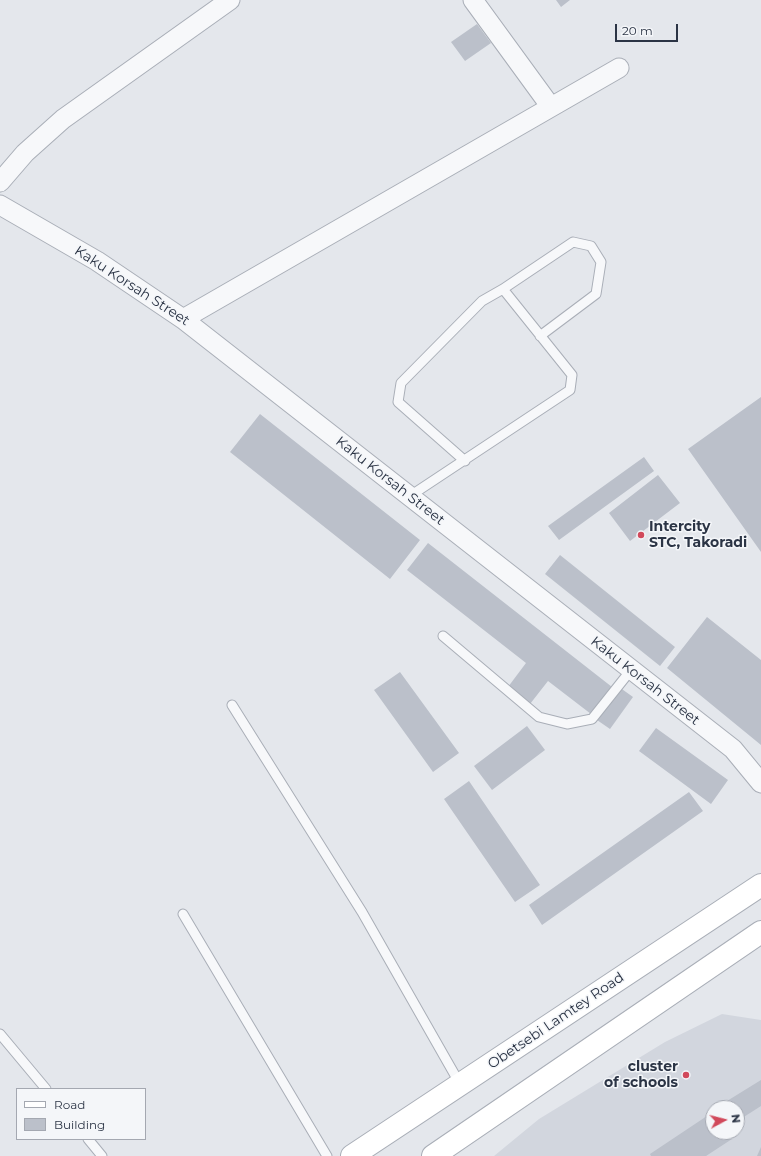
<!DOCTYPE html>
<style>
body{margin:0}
#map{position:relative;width:761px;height:1156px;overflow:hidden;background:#e4e7ec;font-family:Montserrat,sans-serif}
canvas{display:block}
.legend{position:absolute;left:16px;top:1088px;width:130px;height:52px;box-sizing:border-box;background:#f4f6f9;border:1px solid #a4a8b1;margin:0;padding:5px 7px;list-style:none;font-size:12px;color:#2b3445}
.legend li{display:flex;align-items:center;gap:8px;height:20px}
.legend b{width:20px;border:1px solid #a4a8b1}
.north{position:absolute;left:705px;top:1100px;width:40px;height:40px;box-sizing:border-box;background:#f4f6f9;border:1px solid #a4a8b1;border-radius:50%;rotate:83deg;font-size:11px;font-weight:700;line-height:16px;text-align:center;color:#2b3445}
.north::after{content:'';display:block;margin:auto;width:14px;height:18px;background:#d1495b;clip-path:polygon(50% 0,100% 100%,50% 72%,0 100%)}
.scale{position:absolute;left:615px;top:24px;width:63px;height:18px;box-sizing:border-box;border:2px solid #2b3445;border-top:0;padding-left:5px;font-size:12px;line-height:14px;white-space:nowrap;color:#2b3445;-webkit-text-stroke:3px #f4f6f9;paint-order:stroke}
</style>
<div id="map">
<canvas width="761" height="1156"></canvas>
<ul class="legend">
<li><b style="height:5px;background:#fff"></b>Road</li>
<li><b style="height:11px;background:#bbc0ca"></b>Building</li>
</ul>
<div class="north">N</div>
<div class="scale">20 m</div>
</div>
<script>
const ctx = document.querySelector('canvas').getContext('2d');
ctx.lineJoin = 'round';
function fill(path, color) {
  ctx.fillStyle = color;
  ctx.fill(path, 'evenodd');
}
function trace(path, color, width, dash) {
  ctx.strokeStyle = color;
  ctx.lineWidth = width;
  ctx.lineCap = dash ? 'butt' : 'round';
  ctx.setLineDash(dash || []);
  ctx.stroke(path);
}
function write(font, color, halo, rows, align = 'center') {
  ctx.font = font + ' Montserrat,sans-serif';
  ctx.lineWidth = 3;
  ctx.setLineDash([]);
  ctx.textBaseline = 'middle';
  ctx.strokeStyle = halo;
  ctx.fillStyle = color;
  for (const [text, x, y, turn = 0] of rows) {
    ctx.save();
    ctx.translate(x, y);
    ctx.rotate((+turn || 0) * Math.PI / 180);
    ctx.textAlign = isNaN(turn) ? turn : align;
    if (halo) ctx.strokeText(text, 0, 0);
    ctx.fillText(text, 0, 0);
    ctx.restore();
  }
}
fill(new Path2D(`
 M722 1014 761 1020V1156H494L539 1119 665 1042ZM713 1108H737V1132H713Z`), '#d2d6de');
fill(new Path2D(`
 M556 0H570L561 7Z
 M477 24 491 43 465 61 451 42Z
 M761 397V552L688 449Z
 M260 414 420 540 390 579 230 452Z
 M644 457 654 471 559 540 548 526Z
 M658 475 680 503 630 541 609 513Z
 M428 543 612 687 591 714 548 681 530 704 508 687 526 663 407 570Z
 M560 555 675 647 660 666 545 574Z
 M707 617 761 660V745L667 668Z
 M400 672 459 753 433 772 374 690Z
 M619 687 633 697 610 729 597 720Z
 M527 726 545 750 492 790 474 766Z
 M656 728 728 780 711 804 639 751Z
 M469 781 540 885 515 902 444 799Z
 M689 792 703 811 542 925 529 905Z
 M761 1080V1106L739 1120 737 1108H731L727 1101Z
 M713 1112V1132H727L732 1139 706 1156H651L650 1154Z
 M761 1147V1156H757Z`), '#bbc0ca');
const lane = new Path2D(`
 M503 289 573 242 591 246 601 262 596 294 540 336
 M410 496 570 390 572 375 503 289 482 301 401 383 398 402 465 461
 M443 636 539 717 567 724 592 719 631 670
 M232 705 362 912 460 1084
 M183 914 327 1156
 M0 1034 46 1089
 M88 1139 102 1156`);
const street = new Path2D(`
 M473 0 551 107
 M0 182 25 153 63 119 230 0
 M0 205 97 261 183 319 733 749 761 783
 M183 319 619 68`);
const secondary = new Path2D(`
 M352 1156 761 885
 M433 1156 761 932`);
trace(lane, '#a9aeb7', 11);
trace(street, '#a9aeb7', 21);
trace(secondary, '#a9aeb7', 24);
trace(lane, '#f7f8fa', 9);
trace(street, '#f7f8fa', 19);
trace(secondary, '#fff', 22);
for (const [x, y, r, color] of [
 [641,535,4,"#d1495b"],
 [686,1075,4,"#d1495b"]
]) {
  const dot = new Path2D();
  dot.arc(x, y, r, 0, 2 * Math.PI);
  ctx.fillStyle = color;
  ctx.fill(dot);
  trace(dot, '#f4f6f9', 1.5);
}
write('14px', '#2b3445', '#f4f6f9', [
 ["Kaku Korsah Street",132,286,33],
 ["Kaku Korsah Street",390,481,38],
 ["Kaku Korsah Street",645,681,38],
 ["Obetsebi Lamtey Road",556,1021,-34]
]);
write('bold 14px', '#2b3445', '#f4f6f9', [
 ["Intercity",649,527],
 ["STC, Takoradi",649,543],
 ["cluster",678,1067,"right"],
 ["of schools",678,1083,"right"]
], 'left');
</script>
